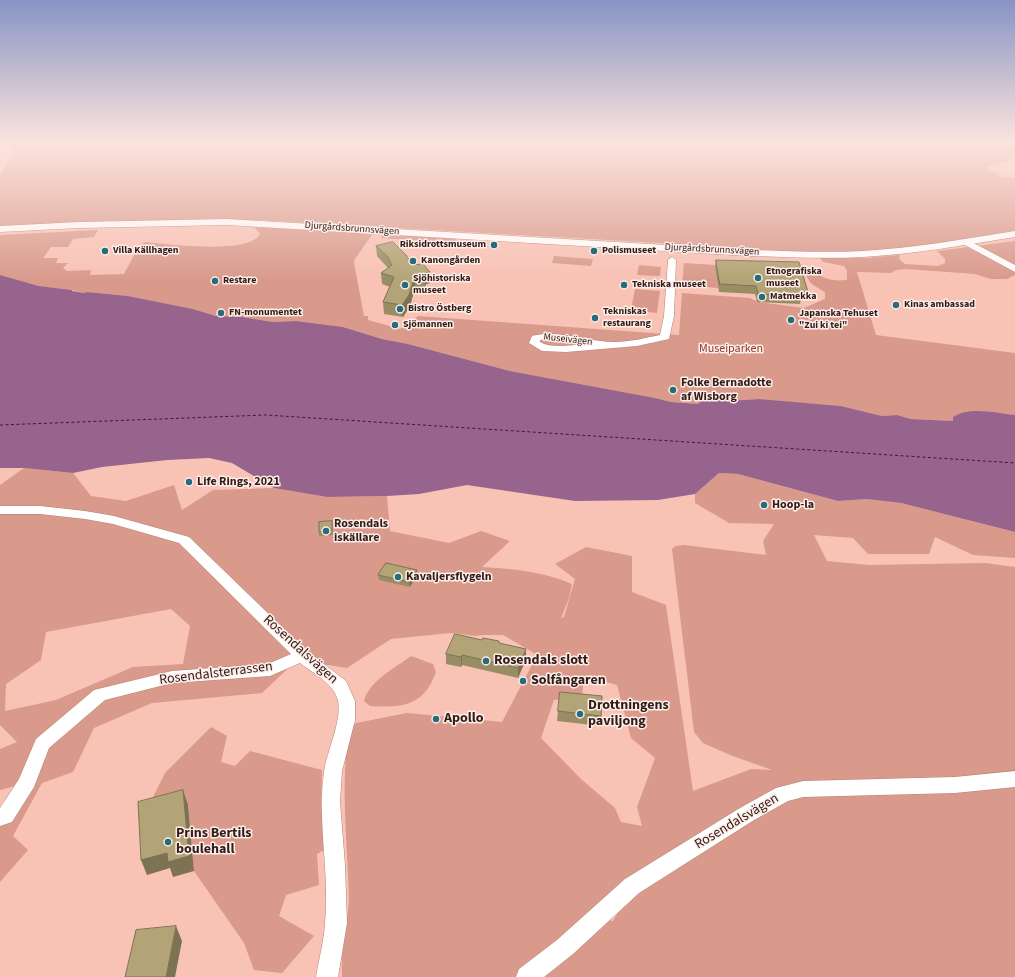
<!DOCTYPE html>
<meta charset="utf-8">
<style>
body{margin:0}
canvas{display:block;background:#f8c2b5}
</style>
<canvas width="1015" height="977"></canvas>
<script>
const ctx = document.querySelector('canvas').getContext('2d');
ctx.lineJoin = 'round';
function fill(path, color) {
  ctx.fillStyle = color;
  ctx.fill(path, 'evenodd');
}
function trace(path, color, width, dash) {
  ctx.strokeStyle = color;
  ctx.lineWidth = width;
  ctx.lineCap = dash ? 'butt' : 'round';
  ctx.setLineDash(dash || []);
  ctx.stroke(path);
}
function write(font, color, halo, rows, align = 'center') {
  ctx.font = font + ' "Source Sans 3",sans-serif';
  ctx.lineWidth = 3;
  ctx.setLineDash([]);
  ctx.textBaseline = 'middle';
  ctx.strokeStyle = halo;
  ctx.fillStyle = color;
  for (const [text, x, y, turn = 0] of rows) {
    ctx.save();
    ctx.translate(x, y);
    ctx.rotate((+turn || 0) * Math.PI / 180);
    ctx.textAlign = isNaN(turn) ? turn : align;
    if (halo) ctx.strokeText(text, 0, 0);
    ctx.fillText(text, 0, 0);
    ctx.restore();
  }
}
fill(new Path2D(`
 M6 144H1015V159L986 167 1002 177 1015 178V233C977 238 939 245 901 249 839 256 775 252 713 246L256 220H215L0 226V175L13 152 11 146Z
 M247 227 373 233 355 259 354 263 364 316H368V320L400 329 418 316 679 335 682 293 750 298 758 302 804 308 825 299V292C814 285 808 285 805 270L817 272C825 281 836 281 847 280V271L844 266 823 262 820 258H868L899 255 900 260 905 264 938 266 945 263V259L937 251 1015 241V275L1007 279H991L975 274 906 269 896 270 891 273 857 272 876 335 1015 353V415L975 411 953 421 911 419 897 415 882 416 841 406 790 402 759 399 728 401 710 398 698 404 671 402 655 398 510 371 408 344 382 339 343 327 296 321 273 322 242 317 216 316 193 309 128 296 87 292 84 293 72 290 39 286 0 275V235L98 230 94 237 73 239 68 247H51L43 258H58L56 263H68L63 268 67 271 91 270 90 275 124 274 139 246 145 242C166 244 250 255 260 234L255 228Z
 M383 234 454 238 456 240 452 243 381 238Z
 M554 256 593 259 591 266 552 263Z
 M684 263 715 265 718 288 682 285Z
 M639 265 661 267 660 276 637 275Z
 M635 289 660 291 657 313 631 310Z
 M24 468 73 473 91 496 126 501 174 485 182 510 213 490 274 488 327 497 387 496 390 531 449 543 481 531 510 541 482 567C514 569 542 571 572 584L569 598 561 618 564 617 575 579 555 564 586 547 632 556V592L666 605 693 791 751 769 772 770 730 755 703 743 694 732 672 549 675 546 684 545 766 555 763 541 774 524 729 523 695 503V494L719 473 738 474 838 501 867 499 901 503 1015 532V558L973 555 935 537 929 554H868L853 538 814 535 827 561 869 565 985 563 1015 567V977H342C342 967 341 956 343 946 344 931 348 916 349 901 350 868 335 743 356 723L407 713 502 722 536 657 534 653 503 635H483L475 636 451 633 391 639 347 668 297 660 262 693 152 703 94 728 73 772 42 783 13 836 28 850 0 882V812L15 786 0 790V749L17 742 0 725V485ZM171 609 190 626 183 664 133 667 56 700 5 711 6 684 41 660 46 632ZM584 676 617 685 631 738 655 758 637 807 642 826 621 822 615 808 581 779 541 738 554 700 582 696ZM638 881 612 922 601 906Z
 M411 656 433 664 436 672C424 706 402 708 370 706L364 701C369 681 395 668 411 656Z
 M211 727 227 736 221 762 235 766 250 751 322 770 321 810 323 817 325 849 317 854 319 885 286 895 279 916 314 936 282 973 254 970 244 943 194 871 188 805 143 817 165 773Z`), '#d99a8c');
fill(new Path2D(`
 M0 275 39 286 72 290V291L84 293 87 292 128 296 193 309 216 316 242 317 273 322 296 321 343 327 382 339 408 344 510 371 655 398 671 402 698 404 703 399 710 398 728 401 759 399 841 406 882 416 897 415 911 419 953 421V417C970 406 996 413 1015 415V532L901 503 867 499 838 501 738 474 719 473 695 494 658 500 575 501 467 485 419 494 387 496 327 497 274 488 232 463 209 458 167 460 102 467 73 473 24 468H0Z`), '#97648d');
trace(new Path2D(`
 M0 425 266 415 1015 463`), '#4e0e46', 1, [3, 2.5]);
const minor = new Path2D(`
 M966 239 1015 265V272L963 244 962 242 963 240Z
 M672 257 676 260 674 316 669 339 637 346 566 352 542 351 529 343 532 336C559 329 587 342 615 342 630 342 645 338 660 335L664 316 668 260ZM545 339 585 344C572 345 552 349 540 342V340Z
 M0 506H40L85 511 114 516 189 537 308 652 346 681 355 701V720L342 771 340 802 345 865 347 923 338 977H316C319 959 324 941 325 923 330 873 317 822 324 772 327 751 342 721 338 701 335 684 313 673 300 663L270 676 172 683 105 700 49 748 34 787 12 822 0 826V808L19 779 36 739 94 690 172 671 268 664 291 654 179 543 113 524 85 519 40 514H0Z
 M1015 771V787L955 793 803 797 788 801 754 820 639 893 573 954 544 977H516L519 969 557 940 625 879 740 808 776 788 803 781 955 777Z`);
const tertiary = new Path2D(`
 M227 219 750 250C788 251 826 253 863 251 914 248 965 239 1015 231V237C965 245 914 254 863 257 826 259 788 257 750 256L227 225 79 228 0 232V226L79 222Z`);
trace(minor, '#b48277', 1);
trace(tertiary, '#b48277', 1);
fill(minor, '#fff');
fill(tertiary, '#fff');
fill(new Path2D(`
 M376 246 412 265 430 272V283L426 284 425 287H415L410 306 403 317 384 314 383 302 390 287 382 284 381 273 388 268 377 256Z
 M716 260 808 292 807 300 801 299 800 304 757 302 755 294 719 292 715 267Z
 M332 521 333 535 319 536V532Z
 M378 575H417L410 587 379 580Z
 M499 641V643L526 659 518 678 462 665 461 667 446 664V654Z
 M602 696 601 726 557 721 558 711Z`), '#998d65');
fill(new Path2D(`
 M430 272V283L426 284 425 287V273Z
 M415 276V287L410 306 403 317 402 305Z
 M417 570V575L410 587 409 582Z
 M526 649V659L518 678V668Z
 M462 655V665L461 667V657Z
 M183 790 188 805 194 871 173 877 170 868 147 875 141 860Z
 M176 926 182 941 175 977H166Z`), '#7d7353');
const building = new Path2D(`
 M393 242 406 255 412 265 423 264 430 272 425 273V276H415L409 295 402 305 383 302 394 277 381 273 392 265 387 256 376 246Z
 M716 260 799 262 808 292H800L801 296 758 294 756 286 720 284Z
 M332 521V530L319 532V522Z
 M386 563 417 570 409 582 378 575Z
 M455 634 482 640 483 638 499 641V643L526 649 518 668 462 655 461 657 446 654Z
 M560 692 602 696 601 716 558 711Z
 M183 790 189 856 168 862 167 853 141 860 138 802Z
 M176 926 166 977H125L136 930Z`);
fill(building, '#b2a476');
trace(building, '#7d7353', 1);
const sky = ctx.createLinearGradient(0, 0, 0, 280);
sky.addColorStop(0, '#8794c4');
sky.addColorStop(0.51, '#fce4de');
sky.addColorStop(1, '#fce4de00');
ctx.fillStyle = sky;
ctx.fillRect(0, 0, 1015, 280);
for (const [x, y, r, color] of [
 [494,245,4,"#266c7b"],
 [105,251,4,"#266c7b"],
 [594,251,4,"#266c7b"],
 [413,261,4,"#266c7b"],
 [758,278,4,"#266c7b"],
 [215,281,4,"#266c7b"],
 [405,285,4,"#266c7b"],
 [624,285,4,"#266c7b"],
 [762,297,4,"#266c7b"],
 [896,305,4,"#266c7b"],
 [400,309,4,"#266c7b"],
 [221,313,4,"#266c7b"],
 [595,318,4,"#266c7b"],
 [791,320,4,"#266c7b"],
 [395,325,4,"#266c7b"],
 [673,390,4,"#266c7b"],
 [189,482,4,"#266c7b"],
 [764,505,4,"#266c7b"],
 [326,531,4,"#266c7b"],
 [398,577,4,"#266c7b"],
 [486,661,4,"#266c7b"],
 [523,681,4,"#266c7b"],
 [580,714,4,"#266c7b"],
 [436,719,4,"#266c7b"],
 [168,842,4,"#266c7b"]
]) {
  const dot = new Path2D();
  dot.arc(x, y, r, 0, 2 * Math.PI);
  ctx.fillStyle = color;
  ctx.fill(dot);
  trace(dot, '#feede9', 1.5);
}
write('10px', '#311d18', '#feede9', [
 ["Djurgårdsbrunnsvägen",352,229,4],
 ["Djurgårdsbrunnsvägen",712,250,3],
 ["Museivägen",568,340,6]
]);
write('bold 10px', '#311d18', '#feede9', [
 ["Riksidrottsmuseum",486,245,"right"],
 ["Villa Källhagen",113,251],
 ["Polismuseet",602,251],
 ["Kanongården",421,261],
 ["Etnografiska",766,272],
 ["museet",766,284],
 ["Sjöhistoriska",413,279],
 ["museet",413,291],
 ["Restare",223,281],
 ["Tekniska museet",632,285],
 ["Matmekka",770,297],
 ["Kinas ambassad",904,305],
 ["Bistro Östberg",408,309],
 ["Tekniskas",603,312],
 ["restaurang",603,324],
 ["FN-monumentet",229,313],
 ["Japanska Tehuset",799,314],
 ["\"Zui ki tei\"",799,326],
 ["Sjömannen",403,325]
], 'left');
write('12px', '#8c3928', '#feede9', [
 ["Museiparken",731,349]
]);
write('bold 12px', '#311d18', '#feede9', [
 ["Folke Bernadotte",681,383],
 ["af Wisborg",681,397],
 ["Life Rings, 2021",197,482],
 ["Hoop-la",772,505],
 ["Rosendals",334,524],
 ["iskällare",334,538],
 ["Kavaljersflygeln",406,577]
], 'left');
write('14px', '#311d18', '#feede9', [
 ["Rosendalsvägen",300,650,42],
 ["Rosendalsterrassen",216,674,-7],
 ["Rosendalsvägen",737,822,-31]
]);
write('bold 14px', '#311d18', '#feede9', [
 ["Rosendals slott",494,661],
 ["Solfångaren",531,681],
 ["Drottningens",588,706],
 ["paviljong",588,722],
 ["Apollo",444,719],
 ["Prins Bertils",176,834],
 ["boulehall",176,850]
], 'left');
</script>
